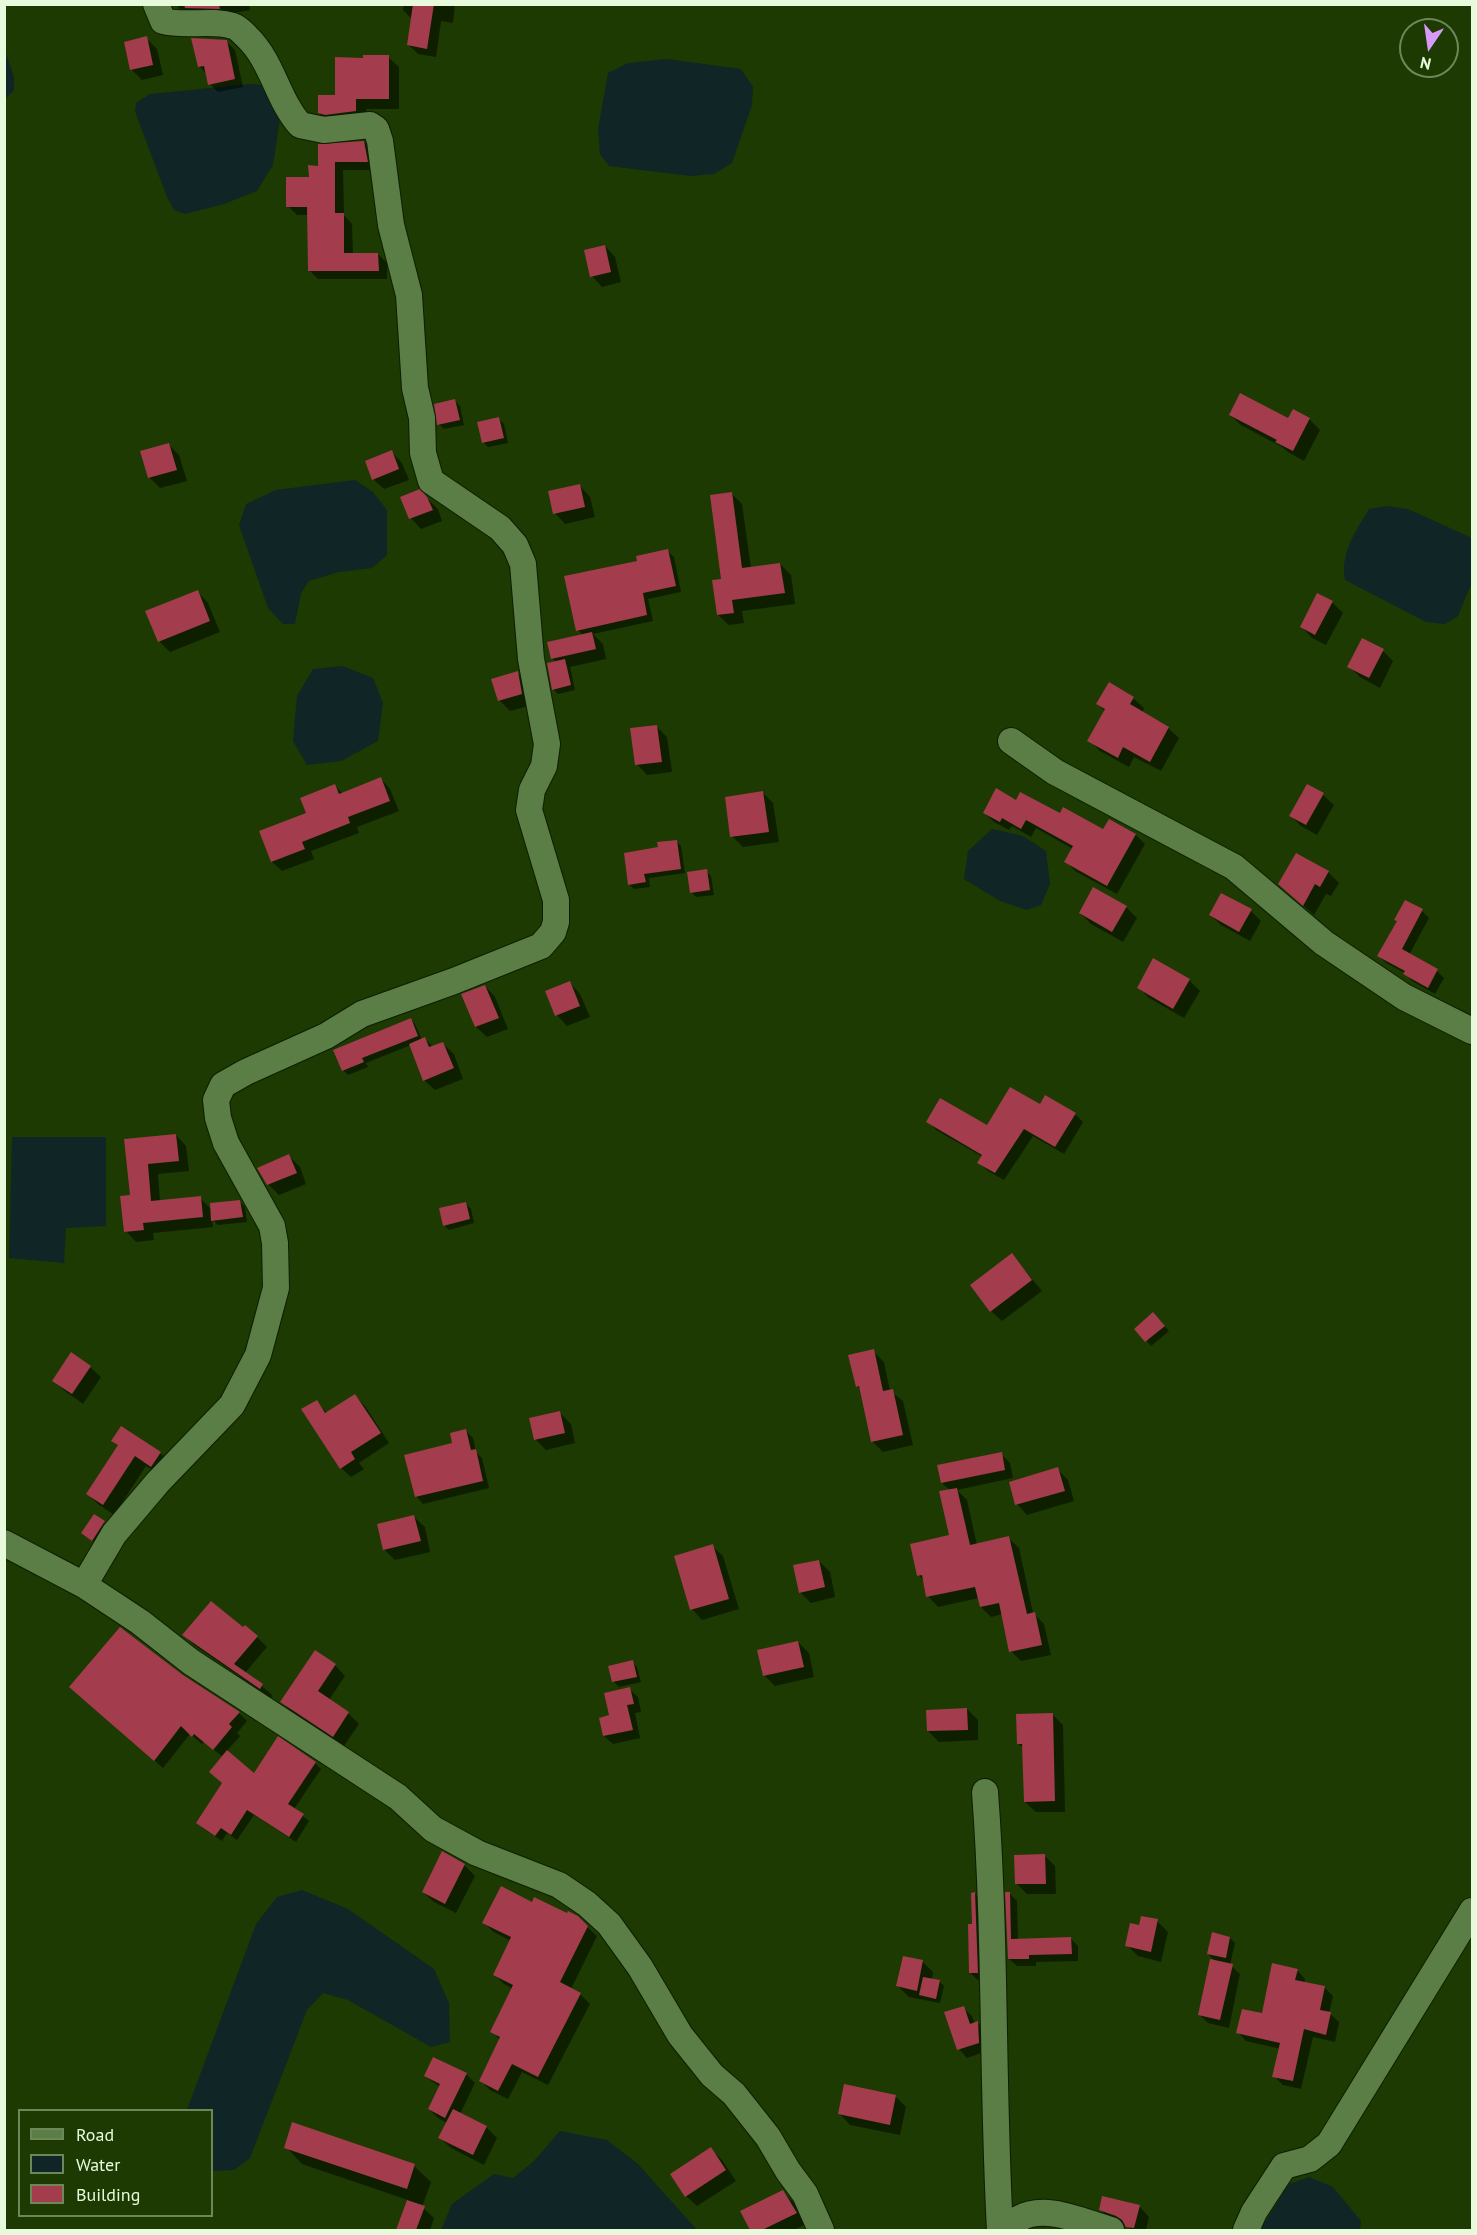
<!DOCTYPE html>
<style>
body{margin:0}
#map{position:relative;width:1477px;height:2235px;overflow:hidden;background:#1c3a01;font-family:"PT Sans",sans-serif}
canvas{display:block}
.frame{position:absolute;inset:0;border:6px solid #e7fadc;pointer-events:none}
.legend{position:absolute;left:18px;top:2109px;width:195px;height:108px;box-sizing:border-box;background:#1c3a01;border:2px solid #6d8759;margin:0;padding:8px 10px;list-style:none;font-size:18px;color:#e7fadc}
.legend li{display:flex;align-items:center;gap:12px;height:30px}
.legend b{width:30px;border:2px solid #6d8759}
.north{position:absolute;left:1399px;top:18px;width:60px;height:60px;box-sizing:border-box;background:#1c3a01;border:2px solid #6d8759;border-radius:50%;rotate:193deg;font-size:16px;font-weight:700;line-height:24px;text-align:center;color:#e7fadc}
.north::after{content:'';display:block;margin:auto;width:21px;height:27px;background:#d99af7;clip-path:polygon(50% 0,100% 100%,50% 72%,0 100%)}
</style>
<div id="map">
<canvas width="1477" height="2235"></canvas>
<div class="frame"></div>
<ul class="legend">
<li><b style="height:8px;background:#5b7d46"></b>Road</li>
<li><b style="height:16px;background:#102525"></b>Water</li>
<li><b style="height:16px;background:#a33c4c"></b>Building</li>
</ul>
<div class="north">N</div>
</div>
<script>
const ctx = document.querySelector('canvas').getContext('2d');
ctx.lineJoin = 'round';
function fill(path, color) {
  ctx.fillStyle = color;
  ctx.fill(path, 'evenodd');
}
function trace(path, color, width, dash) {
  ctx.strokeStyle = color;
  ctx.lineWidth = width;
  ctx.lineCap = dash ? 'butt' : 'round';
  ctx.setLineDash(dash || []);
  ctx.stroke(path);
}
fill(new Path2D(`
 M5 51 14 77V90L5 99Z
 M667 59 741 69 753 87 752 105 732 163 714 174 691 176 609 166 600 154 598 129 608 73 628 63Z
 M251 84 262 85 274 101 280 119 273 165 257 191 224 204 185 214 174 210 167 197 140 125 135 111 136 103 150 94Z
 M355 480 373 492 387 510V555L372 568 339 572 309 581 301 593 295 624H283L268 608 239 525 246 504 276 490Z
 M1387 506 1408 509 1472 538V582L1458 616 1445 624 1426 622 1345 580C1340 553 1356 531 1369 509Z
 M342 666 373 678 383 703 378 741 341 761 307 765 293 741 297 696 313 669Z
 M992 829 1023 836 1046 851 1050 884 1041 905 1027 910 1000 901 964 879 968 851Z
 M12 1137H106V1226L66 1228 64 1263 9 1258Z
 M302 1890 348 1909 434 1969 449 2003 450 2042 431 2047 348 2000 323 1993 307 2010 250 2158 234 2170 212 2171V2110H187L256 1924 277 1897Z
 M560 2131 607 2140 638 2164 697 2230H441L452 2204 494 2174 513 2178 533 2162Z
 M1309 2177 1333 2187 1361 2221 1360 2230H1260L1289 2184Z`), '#102525');
fill(new Path2D(`
 M176 4H249L250 10 228 14 185 16Z
 M404 4H455L453 23 441 21 436 57 418 54 409 45 413 20 403 10Z
 M146 38 157 49 163 75 142 80 131 69Z
 M226 41 235 50 243 87 218 92 210 84 208 75 199 66Z
 M388 57 399 67V109H366V122L330 124 319 113 336 97 337 59Z
 M364 142 373 151 376 170H343L344 215 352 224 353 254H378L387 263V279H318L309 270V215H297L288 206 319 167Z
 M605 246 615 257 621 282 602 287 592 276Z
 M455 401 460 406 464 425 444 429 439 424Z
 M1230 415 1289 420 1309 419 1320 430 1304 461 1288 452 1282 447 1241 425Z
 M499 419 504 424 508 443 488 447 483 442Z
 M168 444 179 455 187 481 160 488 149 477Z
 M392 452 402 463 409 480 384 489 373 479Z
 M580 486 590 497 595 517 565 524 555 513Z
 M419 491 438 509 442 521 421 529 411 518Z
 M731 493 742 504 751 568 780 564 791 575 795 604 742 611 744 623 729 625 718 615Z
 M667 551 674 557 681 592 648 599 653 621 593 634 603 644 606 659 570 667 575 690 558 694 553 689 556 662 552 658 583 635 578 630 639 562Z
 M198 592 208 603 220 632 170 652 159 641Z
 M1332 602 1343 613 1326 645 1312 638 1302 627Z
 M1383 651 1393 661 1380 688 1360 677 1349 666Z
 M518 673 528 684 532 705 510 711 499 700Z
 M1133 698 1144 708 1142 713 1168 728 1179 738 1161 771 1134 757 1129 767 1100 751 1089 740 1106 712 1098 704Z
 M656 726 667 737 672 772 647 775 637 764Z
 M381 779 390 789 399 811 357 827 359 833 311 851 314 859 282 871 272 862 261 832 308 814 335 786 343 794Z
 M763 793 773 803 779 842 743 847 732 836Z
 M1323 795 1334 805 1317 835 1301 826 1290 815Z
 M1017 802 1104 831 1110 821 1136 835 1145 844 1117 894 1075 871 1066 861 1073 849 1036 828 1031 837 1012 826 1009 830 994 822 985 813Z
 M676 841 681 846 685 873 649 878 650 887 634 889 629 884 660 849Z
 M706 871 711 876 714 895 696 897 691 892Z
 M1328 872 1339 883 1331 896 1326 894 1314 915 1291 895Z
 M1406 902 1422 911 1429 918 1409 955 1437 971 1444 978 1435 994 1412 981 1405 973 1386 963 1379 956 1398 922Z
 M1126 907 1137 918 1123 942 1091 924 1080 913Z
 M1251 911 1261 921 1250 941 1221 925 1210 915Z
 M1189 980 1200 991 1184 1018 1149 998 1139 988Z
 M570 983 580 994 590 1017 567 1026 557 1015Z
 M485 986 495 997 508 1029 487 1037 476 1027Z
 M410 1019 415 1024 422 1040 425 1039 433 1047 443 1044 454 1054 463 1079 435 1090 424 1080 411 1045 366 1063 368 1067 348 1075 343 1070Z
 M1041 1106 1075 1114 1083 1122 1064 1154 1033 1136 1004 1180 988 1171 979 1163 983 1157 936 1130 928 1121 987 1127Z
 M176 1135 186 1146 189 1171 158 1174 160 1202 200 1198 212 1210 240 1202 245 1207 247 1222 218 1225 212 1219 213 1227 153 1233 154 1240 136 1242 126 1231 132 1196 126 1140Z
 M289 1156 300 1167 306 1184 279 1195 268 1184Z
 M466 1204 471 1209 474 1223 449 1230 444 1225Z
 M1012 1255 1042 1291 1002 1321 991 1311Z
 M1158 1319 1169 1331 1151 1346 1136 1329Z
 M873 1351 884 1362 890 1391 903 1401 913 1445 883 1452 872 1441 861 1390 857 1386Z
 M90 1367 101 1377 83 1404 65 1391 54 1381Z
 M355 1396 365 1406 389 1443 359 1463 364 1469 351 1477 341 1468 316 1402 327 1413Z
 M560 1413 571 1424 575 1443 546 1450 535 1439Z
 M466 1431 473 1438 476 1452 482 1458 489 1488 423 1504 416 1496Z
 M113 1440 160 1453 171 1464 162 1476 146 1466 114 1515 98 1504 88 1494 119 1446Z
 M1001 1454 1010 1463 1013 1478 957 1490 967 1500 977 1545 1008 1538 1019 1548 1033 1613 1044 1624 1051 1655 1021 1661 1011 1651 1003 1614 991 1617 981 1607 979 1598 938 1607 928 1596 925 1581 918 1575 951 1537V1491L942 1483Z
 M1057 1469 1068 1480 1074 1501 1027 1515 1017 1504Z
 M94 1516 109 1527 98 1545 83 1533Z
 M414 1517 425 1527 430 1552 395 1560 384 1549Z
 M712 1546 723 1556 739 1609 702 1620 692 1609Z
 M819 1561 830 1572 835 1597 811 1603 800 1592Z
 M243 1629 257 1637 267 1647 244 1674 262 1686 273 1696 271 1698 194 1645 184 1635Z
 M798 1642 809 1653 814 1677 775 1686 764 1675Z
 M632 1662 637 1667 641 1682 619 1687 614 1682 610 1667Z
 M335 1665 345 1676 329 1700 348 1713 359 1724 344 1746 293 1713 282 1702Z
 M182 1676 239 1713 247 1721 237 1733 240 1736 227 1751 254 1775 315 1763 321 1769 294 1809 309 1821 296 1842 254 1815 237 1840 227 1833 222 1841 204 1829 198 1823 224 1784 223 1757 204 1742 202 1744 190 1734 163 1768 79 1695Z
 M629 1689 638 1697 641 1712 635 1713 640 1738 613 1744 604 1736 611 1716Z
 M967 1709 978 1720V1740L939 1742 928 1731Z
 M1052 1714 1063 1725 1065 1812H1036L1025 1802 1023 1748 1018 1743Z
 M1045 1856 1055 1866 1056 1894H1027L1016 1883Z
 M464 1865 475 1876 456 1913 434 1902 423 1892Z
 M1009 1893 1017 1901 1018 1940 1071 1939 1078 1946V1961L1036 1962V1966H1017L1009 1959Z
 M975 1894 982 1902 985 1980H978L970 1973Z
 M533 1904 587 1927 597 1936 571 1989 580 1994 590 2004 548 2085 522 2072 508 2099 490 2090 481 2081 500 2040 492 2031 513 1989 504 1984 495 1975 511 1941 494 1932 484 1923Z
 M1157 1921 1168 1932 1161 1962 1138 1956 1127 1945 1140 1927Z
 M1230 1938 1235 1943 1230 1965 1240 1974 1229 2028 1208 2023 1199 2014 1216 1962 1208 1954Z
 M922 1961 933 1972 932 1980 939 1981 944 1986 940 2003 909 1997 898 1986Z
 M1297 1970 1305 1979 1304 1983 1325 1988 1333 1996 1329 2013 1339 2022 1335 2042 1313 2037 1301 2089 1283 2085 1274 2076 1281 2049 1246 2041 1238 2032 1263 2015Z
 M963 2008 972 2016 975 2024 978 2023 986 2032 987 2051 967 2058 959 2049Z
 M466 2074 475 2083 460 2114 486 2127 497 2138 484 2165 451 2148 440 2138 447 2123 438 2118 429 2109 440 2087 425 2076Z
 M895 2096 906 2107 900 2135 850 2125 840 2114Z
 M286 2147 414 2166 431 2182 422 2207 434 2218 430 2230H398L408 2200 302 2164Z
 M711 2149 722 2160 736 2181 697 2206 686 2196Z
 M783 2192 794 2203 806 2224 794 2230H752L742 2212Z
 M1139 2206 1149 2217 1146 2230H1132L1127 2226 1111 2221 1101 2210Z`), '#0007');
fill(new Path2D(`
 M184 4H219L220 9 185 8Z
 M413 4H434L427 49 407 45Z
 M147 36 153 65 130 70 124 42Z
 M191 38 227 40 235 79 208 85 204 66 198 67Z
 M363 55H389V99H356V111L325 115 318 113V95H335V57L363 58Z
 M364 141 368 162H335V213H344V253H378L379 271H308L307 207H286V177H309L308 165 318 166V144Z
 M605 245 611 272 590 277 584 250Z
 M1240 393 1288 418 1293 409 1310 418 1293 451 1275 442 1277 440 1229 415Z
 M455 399 460 420 437 425 434 404Z
 M499 417 504 438 482 443 477 422Z
 M169 443 177 470 148 478 140 451Z
 M392 450 399 469 372 480 365 461Z
 M580 484 585 507 553 514 548 491Z
 M420 489 427 497 433 510 409 519 400 497Z
 M732 492 742 568 780 563 785 593 732 600 734 613 717 615 712 580 721 579 710 495Z
 M668 549 676 586 643 593 647 615 576 631 564 576 637 561 636 556Z
 M198 590 210 621 158 642 145 611Z
 M1317 593 1333 601 1315 635 1300 627Z
 M592 632 596 649 551 659 547 642Z
 M1362 638 1384 649 1369 678 1347 667Z
 M565 659 571 685 552 690 547 663Z
 M518 671 522 694 498 701 491 679Z
 M1109 682 1134 697 1130 704 1169 727 1150 762 1123 747 1118 758 1087 741 1105 709 1096 704Z
 M657 725 662 762 635 765 630 728Z
 M381 777 390 801 348 817 350 823 302 842 305 849 271 862 259 831 306 813 300 798 335 784 339 794Z
 M1307 784 1324 793 1306 825 1289 816Z
 M996 788 1016 800 1020 792 1060 813 1063 807 1103 829 1109 819 1136 834 1107 886 1064 862 1073 846 1026 820 1021 829 1002 818 1000 822 983 813Z
 M763 791 769 832 730 837 725 797Z
 M677 840 681 869 644 874 646 882 628 885 624 853 658 847 657 842Z
 M1296 853 1329 871 1320 887 1315 884 1303 906 1278 884Z
 M707 869 710 890 690 893 687 872Z
 M1093 887 1127 906 1112 932 1079 913Z
 M1221 893 1252 909 1239 932 1209 915Z
 M1405 900 1423 909 1402 949 1438 969 1428 988 1403 974 1405 971 1377 956 1397 921 1394 920Z
 M1153 958 1190 979 1173 1009 1137 988Z
 M570 981 580 1006 555 1016 545 991Z
 M485 985 499 1018 475 1027 461 994Z
 M411 1018 418 1036 362 1058 364 1062 342 1071 333 1050Z
 M425 1037 429 1047 443 1042 454 1068 423 1081 409 1044Z
 M1010 1087 1040 1104 1045 1095 1076 1113 1055 1147 1024 1129 995 1173 977 1163 982 1155 926 1122 940 1098 987 1125Z
 M176 1134 179 1161 148 1164 151 1201 201 1196 203 1217 143 1223 144 1230 124 1232 120 1196 130 1195 124 1139Z
 M289 1154 297 1173 267 1185 257 1168Z
 M240 1200 243 1217 211 1221 210 1203Z
 M466 1202 470 1219 443 1226 439 1208Z
 M1012 1253 1032 1280 990 1312 970 1285Z
 M1153 1312 1165 1326 1145 1342 1134 1329Z
 M874 1349 883 1391 893 1389 903 1435 871 1442 859 1386 856 1387 848 1355Z
 M71 1352 91 1366 72 1394 52 1381Z
 M355 1394 381 1433 351 1452 355 1459 340 1469 301 1409 317 1400 325 1413Z
 M560 1411 565 1433 534 1440 529 1418Z
 M121 1426 161 1452 151 1467 135 1456 103 1505 86 1494 118 1445 111 1441Z
 M466 1429 471 1450 476 1449 483 1481 415 1497 404 1455 452 1443 450 1433Z
 M1002 1452 1005 1470 941 1483 937 1465Z
 M1058 1467 1065 1491 1015 1505 1009 1482Z
 M957 1488 970 1545 1009 1536 1027 1614 1035 1612 1042 1645 1009 1652 999 1603 980 1607 975 1587 926 1597 922 1575 917 1576 910 1544 949 1535 939 1491Z
 M94 1514 105 1521 92 1541 81 1533Z
 M414 1515 421 1541 383 1550 377 1524Z
 M713 1544 729 1599 690 1610 674 1556Z
 M819 1560 825 1587 799 1593 793 1565Z
 M211 1601 243 1627 245 1625 258 1636 234 1664 263 1684 260 1689 182 1635Z
 M120 1627 183 1675 240 1712 229 1724 232 1727 213 1750 194 1734 192 1737 181 1726 154 1761 69 1687Z
 M798 1641 804 1667 763 1676 757 1650Z
 M315 1650 336 1664 318 1691 349 1712 333 1737 280 1702Z
 M633 1660 637 1677 612 1682 608 1666Z
 M630 1687 634 1704 627 1705 633 1730 603 1736 599 1718 609 1715 604 1693Z
 M967 1708 968 1730 927 1731 926 1710Z
 M1053 1713 1055 1801 1024 1802 1022 1744H1017L1016 1714Z
 M278 1736 316 1762 288 1804 304 1814 289 1837 247 1810 231 1835 221 1828 215 1836 196 1823 222 1783 209 1772 227 1750 254 1773Z
 M442 1851 465 1864 445 1904 422 1892Z
 M1045 1854 1046 1884H1015L1014 1855Z
 M501 1886 532 1902 534 1897 567 1913 568 1911 578 1916 588 1926 560 1982 581 1993 538 2077 512 2064 498 2091 479 2081 500 2037 490 2032 513 1985 493 1975 511 1937 482 1923Z
 M975 1892 978 1973H969L968 1924H972L971 1893Z
 M1005 1892H1010L1011 1939 1071 1937 1072 1954 1029 1955V1959H1008Z
 M1141 1916 1158 1919 1151 1952 1125 1946 1130 1923 1139 1925Z
 M1212 1932 1230 1937 1226 1958 1207 1954Z
 M903 1956 923 1960 917 1991 896 1986Z
 M1210 1959 1233 1964 1220 2020 1198 2015Z
 M1272 1963 1298 1969 1295 1980 1325 1986 1320 2010 1331 2012 1326 2035 1304 2029 1293 2081 1272 2077 1280 2043 1236 2033 1242 2009 1262 2013Z
 M923 1977 940 1980 936 1999 919 1995Z
 M964 2006 970 2024 978 2021 979 2043 957 2050 944 2012Z
 M433 2057 467 2073 445 2118 428 2109 440 2084 424 2076Z
 M844 2084 896 2095 890 2125 838 2114Z
 M453 2109 487 2126 473 2155 438 2138Z
 M292 2122 415 2164 407 2189 284 2148Z
 M711 2147 726 2170 685 2197 670 2174Z
 M783 2190 797 2213 762 2230H750L740 2211Z
 M1102 2196 1140 2205 1134 2228 1126 2227 1122 2220 1116 2216 1099 2210Z
 M407 2200 425 2206 416 2230H396Z`), '#a33c4c');
const minor = new Path2D(`
 M1011 741 1055 772 1234 867 1324 943 1404 997 1472 1031
 M4 1543 84 1585 140 1622 191 1662 398 1797 433 1829 477 1853 559 1885 587 1904 609 1924 640 1967 680 2035 712 2075 734 2094 768 2137 788 2171 805 2194 821 2230
 M84 1585 114 1534 158 1482 232 1405 258 1355 276 1288 275 1243 272 1226 226 1143 218 1118 216 1100 223 1085 246 1072 326 1036 362 1014 454 981 541 946 553 932 556 922V900L529 810 532 790 544 766 547 744 531 659 523 564 515 545 500 528 431 481 423 453 422 418 415 388 409 295 391 225 380 141 376 129 370 125 324 130 300 125C277 99 273 62 247 37 243 33 239 28 233 26 210 19 187 27 163 21L156 4
 M985 1792C996 1938 992 2085 1000 2230
 M1014 2230 1018 2219C1046 2203 1082 2222 1111 2230
 M1246 2230 1254 2212 1284 2166 1310 2159 1329 2144 1472 1911`);
trace(minor, '#0e1e03', 28);
trace(minor, '#5b7d46', 26);
</script>
